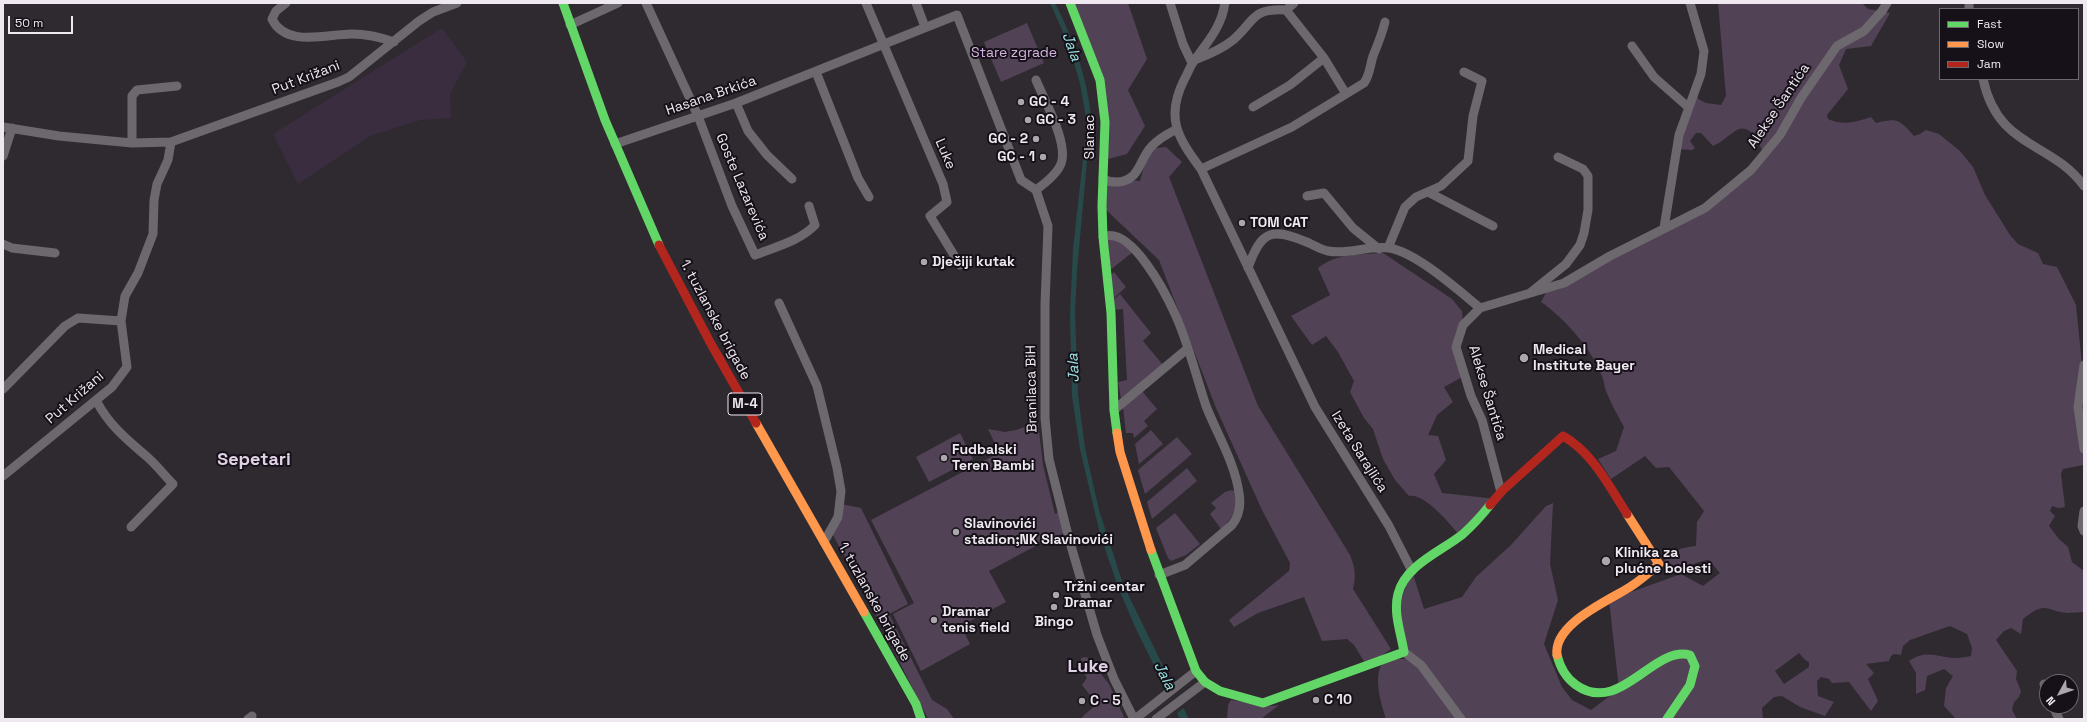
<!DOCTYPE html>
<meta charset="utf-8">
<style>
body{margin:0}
#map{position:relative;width:2087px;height:722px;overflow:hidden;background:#2f2a30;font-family:"Space Grotesk",sans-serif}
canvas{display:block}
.frame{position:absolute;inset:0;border:4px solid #efe8f1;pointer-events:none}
.legend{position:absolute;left:1939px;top:8px;width:140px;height:72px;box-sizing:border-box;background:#161118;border:1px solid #6d676f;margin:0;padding:5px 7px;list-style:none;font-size:12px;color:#efe8f1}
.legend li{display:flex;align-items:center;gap:8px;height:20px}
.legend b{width:20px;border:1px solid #6d676f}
.north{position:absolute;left:2039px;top:674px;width:40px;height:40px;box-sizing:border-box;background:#161118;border:1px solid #6d676f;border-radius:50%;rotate:230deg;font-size:11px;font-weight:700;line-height:16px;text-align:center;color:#efe8f1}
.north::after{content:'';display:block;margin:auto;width:14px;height:18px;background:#aca6ad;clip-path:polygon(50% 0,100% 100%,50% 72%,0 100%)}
.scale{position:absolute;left:8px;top:16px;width:65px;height:18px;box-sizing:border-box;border:2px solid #efe8f1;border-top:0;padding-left:5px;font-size:12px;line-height:14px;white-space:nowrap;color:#efe8f1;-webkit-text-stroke:3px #161118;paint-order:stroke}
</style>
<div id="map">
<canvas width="2087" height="722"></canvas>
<div class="frame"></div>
<ul class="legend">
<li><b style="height:5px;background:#63d668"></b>Fast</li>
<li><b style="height:5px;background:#ff974d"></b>Slow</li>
<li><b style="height:5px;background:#b3261e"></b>Jam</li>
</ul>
<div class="north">N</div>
<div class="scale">50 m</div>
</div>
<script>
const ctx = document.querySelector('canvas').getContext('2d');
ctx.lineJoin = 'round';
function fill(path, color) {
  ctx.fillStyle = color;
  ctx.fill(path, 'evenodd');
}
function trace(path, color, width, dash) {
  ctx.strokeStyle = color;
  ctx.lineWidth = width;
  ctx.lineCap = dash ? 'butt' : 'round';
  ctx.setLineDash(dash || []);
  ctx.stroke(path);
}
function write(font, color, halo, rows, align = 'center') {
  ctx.font = font + ' "Space Grotesk",sans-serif';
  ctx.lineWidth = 4;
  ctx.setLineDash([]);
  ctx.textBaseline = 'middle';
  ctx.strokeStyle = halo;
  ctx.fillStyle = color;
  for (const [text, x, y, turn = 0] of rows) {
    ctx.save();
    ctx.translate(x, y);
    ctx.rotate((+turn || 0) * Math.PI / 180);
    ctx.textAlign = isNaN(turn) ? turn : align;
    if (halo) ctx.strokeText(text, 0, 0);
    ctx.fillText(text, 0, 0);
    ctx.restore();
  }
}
fill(new Path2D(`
 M442 28 467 62 450 94 451 118 420 120 370 136 298 184 273 134Z`), '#3a2d3f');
fill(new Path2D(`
 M1075 3H1128L1147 59 1128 90 1145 126 1127 154 1104 160 1100 73Z
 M1718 3H1862L1868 9 1890 13 1871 46 1846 49 1839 65 1848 89 1827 115 1828 119C1844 126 1855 122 1871 117L1876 123C1897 118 1899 119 1914 136L1920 134 1926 130 1939 134 1960 151 1973 167 1985 195 2010 235 2018 244 2038 253 2043 264 2057 267 2076 305 2082 365 2081 413 2084 461 2083 465 2063 469 2061 474 2065 507 2058 508 2052 506 2050 511 2055 516 2049 526 2059 539 2068 547 2072 562 2084 571V612C2079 612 2073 613 2068 613 2044 611 2047 600 2023 619L2021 634 2011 628 2004 631 1996 640 2017 671 2016 679 2021 691 2019 697 2014 702 2012 710 2017 719H1956L1944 706 1946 688 1953 676 1944 669 1927 676 1925 690 1916 694V673L1909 661C1926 649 1937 657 1955 658 1960 658 1965 657 1971 656L1972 648 1967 634 1950 626 1910 640 1903 646 1901 655 1894 654 1891 656 1889 661 1866 664 1874 673 1868 679 1878 701 1871 711 1849 682 1832 683 1829 679 1821 677 1817 681 1818 696 1834 702 1825 716 1800 707 1782 696 1774 697 1762 708 1763 719H1386C1381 703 1374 681 1381 665L1393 659H1408L1404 652 1397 610 1412 571 1424 609 1462 597 1476 577 1511 545 1546 506 1553 503 1550 564 1558 600 1544 644 1562 687 1572 700 1591 710 1619 689 1609 600 1681 574 1703 586 1720 573 1709 560C1693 561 1685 572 1668 572L1663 562C1672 551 1682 547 1696 546L1697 522 1704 511 1669 467 1656 468 1645 456 1611 479 1598 459 1616 451 1624 427C1618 416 1611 404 1606 391 1604 386 1604 379 1601 374 1592 349 1562 316 1541 302L1548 289 1705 208 1763 153C1760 144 1751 123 1737 130 1729 134 1723 142 1713 146L1701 133H1696L1690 141 1695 148 1692 150 1677 149 1695 90 1698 99 1706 103 1721 105 1726 96ZM1799 653 1805 660 1809 662V667L1784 684 1775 671Z
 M1027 23 1044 63 1001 82 984 42Z
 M1166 147 1182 162 1169 177 1258 406 1350 555C1355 567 1356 577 1353 589L1391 649 1367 666 1354 645 1347 639 1322 641 1304 597 1258 613 1234 627 1229 620 1289 571 1290 563 1262 510 1216 408 1159 260 1102 206 1103 178 1140 181 1149 149Z
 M1108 237 1134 251 1109 271Z
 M1383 253 1452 299 1462 311 1463 325 1456 347 1464 376 1444 387 1453 402 1437 415 1428 435 1438 436 1446 460 1434 474 1442 493 1496 499 1460 536C1451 525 1425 493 1409 496L1395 480 1383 459 1373 429 1364 418 1350 392 1354 381 1338 352 1326 336 1312 345 1291 316 1330 295 1318 268C1336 253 1360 255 1383 253Z
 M1114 272 1126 287 1114 298 1111 275Z
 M1120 294 1151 333 1143 341 1163 365 1121 399 1118 382 1127 380 1123 309 1114 310 1113 300Z
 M1142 391 1157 409 1144 421 1148 426 1134 438 1133 433H1126L1123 408Z
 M1038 422 1043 465 1055 514 1060 511 1064 529 1063 533 1043 546 1041 543 989 571 1006 602 961 626 970 644 921 671 893 614 914 603 871 520 995 455 992 450 997 448 988 429 1005 432 1016 430Z
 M1151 430 1163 444 1139 464 1135 444Z
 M960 433 973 459 929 482 916 457Z
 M1177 437 1192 454 1145 494 1138 470Z
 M1187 468 1197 481 1152 519 1147 502Z
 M1232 490 1236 492C1238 507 1233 519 1221 529L1210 514 1216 508 1211 503 1225 492Z
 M841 504 861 508 908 604 889 614 932 700 947 709 954 719H928L877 617 833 535Z
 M1175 513 1200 544 1186 555 1171 561 1168 558 1156 528Z
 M1085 657 1088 658 1109 684 1124 717 1121 719H1083L1082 717 1097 704 1082 685 1087 678 1082 670 1081 658Z
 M1231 700 1272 706 1279 705 1261 719H1227L1228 705Z`), '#524256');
fill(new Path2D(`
 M1050 3H1055C1073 38 1087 77 1091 116L1077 271 1075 312 1078 395 1085 448 1099 510 1123 584 1189 719H1180L1136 629 1118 587 1100 534 1080 449 1072 396 1070 315 1073 249 1087 123 1080 84 1069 45Z`), '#284949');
fill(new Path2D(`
 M1172 679 1186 706 1176 714 1162 687Z`), '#2f2a30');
trace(new Path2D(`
 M286 3 276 11 272 19C286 48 327 34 352 34 366 34 380 37 394 42
 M646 3 698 116 732 206 755 255C775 247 800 241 815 225L809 206
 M866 3 943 184 947 202 930 216 960 265
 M916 3 925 27
 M1170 3 1183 44 1192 63
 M1225 3C1221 29 1206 43 1192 64 1189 69 1187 75 1184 80 1165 118 1178 138 1201 169L1315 407 1389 526 1412 571
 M1969 3V9
 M1286 10 1324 58 1346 94
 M570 25 618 3
 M1632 46 1654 77 1688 107
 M1197 59C1210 54 1222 49 1233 40 1255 21 1251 8 1286 10L1294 3
 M816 72 858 178 869 197
 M1983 79C1998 149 2050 140 2084 186
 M1036 80C1044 100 1069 143 1061 164 1056 175 1045 183 1036 190
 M736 103 748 131 767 155 792 179
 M1253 107 1290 85 1324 58
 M3 127 59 136 132 143 171 142 338 82 349 77 419 21 433 12 457 3
 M132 143V96L137 90 177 86
 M615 144 736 103 957 15 1021 180 1036 190 1048 226 1045 304V418L1049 459 1069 539 1097 635 1114 679 1134 719
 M3 156 12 128
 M1201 169 1292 127 1364 83C1370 75 1370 65 1373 56 1378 44 1382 34 1385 22
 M1103 178C1108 182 1112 182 1118 182 1140 180 1139 160 1151 147 1158 139 1167 134 1177 129
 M1428 192 1493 226
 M1307 196 1324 193 1353 228 1379 249
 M1664 228 1679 135 1701 74 1704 51 1690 3
 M1103 237C1131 225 1166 294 1175 314 1188 342 1196 376 1206 406 1217 434 1235 463 1239 493 1241 504 1239 516 1232 525L1185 565 1159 575
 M3 244 12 248 55 253
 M1388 248 1405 207 1416 197 1441 186 1468 161 1473 116 1482 81 1464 72
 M1248 268C1261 230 1272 227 1309 243 1315 246 1322 250 1328 251 1348 255 1369 245 1389 248 1416 252 1458 290 1480 308
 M1530 293 1566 264 1580 245 1584 233 1588 210V176L1583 169 1558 157
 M779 303 817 386 837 468 841 491 838 517 824 542
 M2084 365 2078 407 2084 449
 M3 389 65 326 78 318 121 321
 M96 400C108 424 126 439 145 455 155 463 164 475 173 484L131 527
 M1114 410 1187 349
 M3 476 112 387 127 367 121 321 125 296 138 273 153 234 154 200 157 184 168 160 171 142
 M1501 492 1482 420 1471 396 1456 347 1463 325 1480 308 1564 283 1610 256 1705 208 1751 170 1780 135 1801 98 1837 46 1864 31 1882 11 1887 3
 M2084 511 2082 526 2084 531
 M1404 652 1421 665 1461 719
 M2044 684 2047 692
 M2053 706 2059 719
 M248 719 252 716
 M1135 719 1196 671
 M1156 719 1205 682`), '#6c686e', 9);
trace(new Path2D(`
 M563 3 605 120 659 245
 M1070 3 1100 80 1105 122 1102 206 1103 237 1111 313 1114 410 1117 433
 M1151 550 1196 671 1205 682 1220 691 1263 703 1404 652C1401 633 1393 613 1398 594 1405 565 1442 551 1463 534 1473 525 1482 515 1490 505
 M864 612 916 704 921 719
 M1557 655C1560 667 1566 678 1576 685 1620 716 1653 645 1690 655L1695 666 1690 685 1667 719`), '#63d668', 9);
trace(new Path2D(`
 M756 423 864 612
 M1117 433 1120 452 1151 550
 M1557 655C1553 624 1608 601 1630 587 1641 580 1650 572 1659 564L1627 514`), '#ff974d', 9);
trace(new Path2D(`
 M659 245 711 344 756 423
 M1490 505 1502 491 1563 436C1592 452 1609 486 1627 514`), '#b3261e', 9);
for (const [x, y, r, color] of [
 [1021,102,4,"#aca6ad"],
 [1028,120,4,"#aca6ad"],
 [1036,139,4,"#aca6ad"],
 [1043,157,4,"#aca6ad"],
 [1242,223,4,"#aca6ad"],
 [924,262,4,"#aca6ad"],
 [1524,358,5,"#aca6ad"],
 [944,458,4,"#aca6ad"],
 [956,532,4,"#aca6ad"],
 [1606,561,5,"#aca6ad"],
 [1056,595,4,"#aca6ad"],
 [1054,607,4,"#aca6ad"],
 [934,620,4,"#aca6ad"],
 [1316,700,4,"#aca6ad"],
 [1082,701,4,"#aca6ad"]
]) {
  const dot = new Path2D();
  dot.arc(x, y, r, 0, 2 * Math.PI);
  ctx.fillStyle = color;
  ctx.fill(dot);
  trace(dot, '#161118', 1.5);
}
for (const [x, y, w] of [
 [745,404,34]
]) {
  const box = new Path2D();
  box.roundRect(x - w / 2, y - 11, w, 22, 3);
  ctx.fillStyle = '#161118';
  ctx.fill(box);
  trace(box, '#efe8f1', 1);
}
write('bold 13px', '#efe8f1', null, [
 ["M-4",745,404]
]);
write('14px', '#d5b3e0', '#161118', [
 ["Stare zgrade",1014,53]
]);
write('14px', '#efe8f1', '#161118', [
 ["Put Križani",306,78,-21],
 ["Hasana Brkića",711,96,-19],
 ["Alekse Šantića",1779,106,-56],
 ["Slanac",1090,137,-90],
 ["Luke",945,154,67],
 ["Goste Lazarevića",742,187,67],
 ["1. tuzlanske brigade",715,320,62],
 ["Branilaca BiH",1032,389,-91],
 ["Alekse Šantića",1487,393,73],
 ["Put Križani",75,398,-41],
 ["Izeta Sarajlića",1359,452,58],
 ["1. tuzlanske brigade",874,602,61]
]);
write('bold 14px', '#efe8f1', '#161118', [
 ["GC - 4",1029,102],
 ["GC - 3",1036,120],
 ["GC - 2",1028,139,"right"],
 ["GC - 1",1035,157,"right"],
 ["TOM CAT",1250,223],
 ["Dječiji kutak",932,262],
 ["Medical",1533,350],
 ["Institute Bayer",1533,366],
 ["Fudbalski",952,450],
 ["Teren Bambi",952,466],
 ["Slavinovići",964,524],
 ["stadion;NK Slavinovići",964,540],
 ["Klinika za",1615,553],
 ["plućne bolesti",1615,569],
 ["Tržni centar",1064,587],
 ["Dramar",1064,603],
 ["Dramar",942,612],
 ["tenis field",942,628],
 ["Bingo",1054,622,"center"],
 ["C 10",1324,700],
 ["C - 5",1090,701]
], 'left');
write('italic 15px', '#98e1e0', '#161118', [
 ["Jala",1071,47,70],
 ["Jala",1074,368,-93],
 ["Jala",1164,676,63]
]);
write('bold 18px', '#e0d2e5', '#161118', [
 ["Sepetari",254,460],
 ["Luke",1088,667]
]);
</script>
